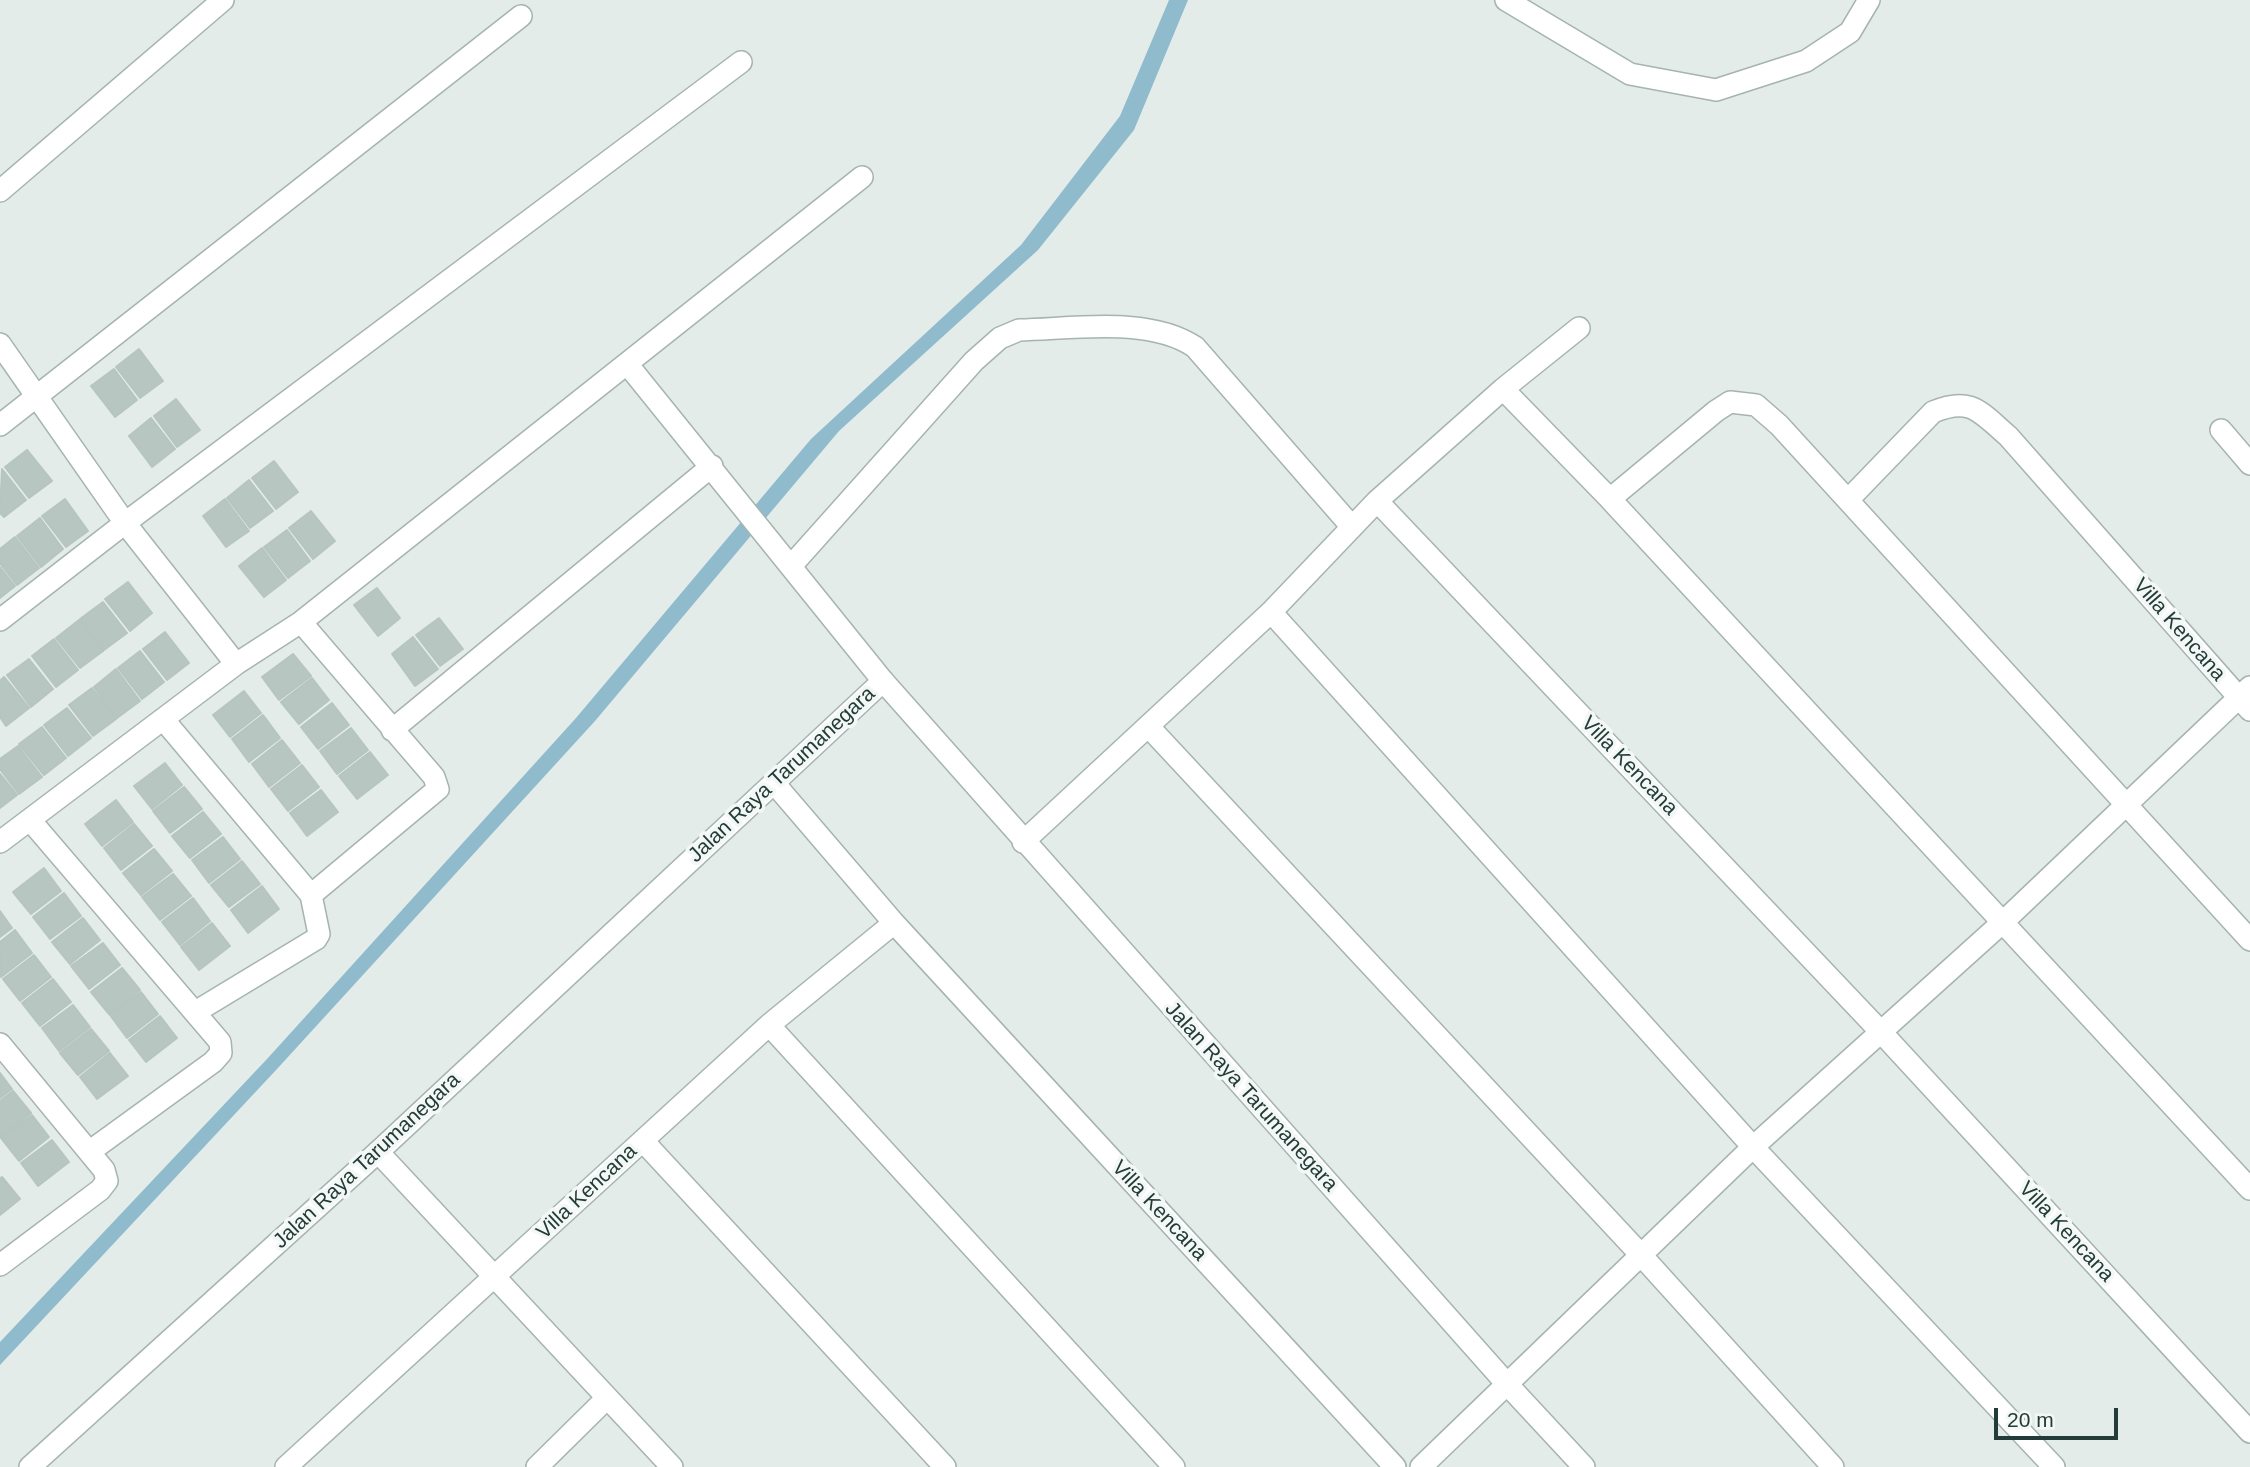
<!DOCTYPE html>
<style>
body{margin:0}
#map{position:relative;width:2250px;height:1467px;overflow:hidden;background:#e3ece9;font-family:Arial,sans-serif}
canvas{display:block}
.scale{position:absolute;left:1994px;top:1408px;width:124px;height:32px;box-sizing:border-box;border:4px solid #243c38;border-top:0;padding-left:9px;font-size:21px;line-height:24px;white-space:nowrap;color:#243c38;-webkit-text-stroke:5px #f3f8f6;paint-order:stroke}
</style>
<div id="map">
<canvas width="2250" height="1467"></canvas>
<div class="scale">20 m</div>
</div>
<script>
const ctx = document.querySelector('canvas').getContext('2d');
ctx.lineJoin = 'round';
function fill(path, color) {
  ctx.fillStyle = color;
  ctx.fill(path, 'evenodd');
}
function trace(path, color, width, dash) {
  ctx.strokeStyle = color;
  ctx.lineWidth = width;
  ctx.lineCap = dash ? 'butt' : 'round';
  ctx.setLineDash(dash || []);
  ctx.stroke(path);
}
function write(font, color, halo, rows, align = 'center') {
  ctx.font = font + ' Arial,sans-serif';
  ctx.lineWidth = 7;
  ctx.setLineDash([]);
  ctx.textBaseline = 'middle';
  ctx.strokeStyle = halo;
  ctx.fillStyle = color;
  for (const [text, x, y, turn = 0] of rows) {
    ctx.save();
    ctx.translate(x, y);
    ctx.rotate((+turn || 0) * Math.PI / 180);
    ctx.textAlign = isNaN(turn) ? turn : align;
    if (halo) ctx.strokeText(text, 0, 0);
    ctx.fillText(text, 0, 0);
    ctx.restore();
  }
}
fill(new Path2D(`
 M1169 0H1188L1134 130 1038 250 839 431 595 721 277 1069 0 1365V1342L267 1059 576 718 811 439 1021 245 1120 116Z`), '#8fbbcd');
const building = new Path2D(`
 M139 349 163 381 140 398 116 367Z
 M114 369 137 400 115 417 91 386Z
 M176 399 200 430 177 447 154 416Z
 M151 418 175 449 152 467 129 436Z
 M27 450 52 481 29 498 5 467Z
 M274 461 298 492 276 509 252 478Z
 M2 469 26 500 4 517 0 513Z
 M249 480 273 511 250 528 227 498Z
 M65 499 88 531 66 547 42 516Z
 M225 499 249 531 226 547 203 516Z
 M311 511 335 541 313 559 289 528Z
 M40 518 63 549 41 567 17 536Z
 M287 530 310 561 288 578 264 547Z
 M15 537 39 568 17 585 0 563V549Z
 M262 548 286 580 264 597 239 566Z
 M0 567 15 586 0 598Z
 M128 582 152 613 130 631 105 599Z
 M377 588 400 618 378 636 354 605Z
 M103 602 127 633 104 650 80 619Z
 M439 618 463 649 440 666 416 635Z
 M79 620 103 651 80 668 56 638Z
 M165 632 189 663 167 680 143 649Z
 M413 637 438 669 415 686 392 654Z
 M54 639 78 670 56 687 32 656Z
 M140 651 164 682 142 699 118 668Z
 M293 654 311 676 279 700 262 677Z
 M29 659 53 689 31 707 7 675Z
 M116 669 140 701 117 718 94 687Z
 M4 677 29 708 6 726 0 717V681Z
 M312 678 329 700 299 724 281 702Z
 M92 688 116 719 93 736 69 705Z
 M244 691 261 713 230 737 213 715Z
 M332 703 349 725 318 749 301 727Z
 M67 708 91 738 68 756 44 725Z
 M263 715 280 738 249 762 232 739Z
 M42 727 66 758 44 775 19 744Z
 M351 728 368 750 337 774 320 751Z
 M282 740 300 763 269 787 252 764Z
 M18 746 42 777 19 794 0 769V759Z
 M370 752 388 775 357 799 339 776Z
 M165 763 182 785 152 809 134 786Z
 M302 765 319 787 288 811 271 789Z
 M0 774 17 795 0 808Z
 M184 787 202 809 170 833 153 811Z
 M321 790 338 812 307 836 290 813Z
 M116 800 133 822 102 846 85 824Z
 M203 812 221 834 190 858 172 836Z
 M134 824 152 846 121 870 104 848Z
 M223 837 240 859 209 883 192 860Z
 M154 849 172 871 141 895 123 873Z
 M242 861 260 884 229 907 211 885Z
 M44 868 61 891 31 914 13 892Z
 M173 874 191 896 160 920 142 897Z
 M262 886 279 909 248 933 231 910Z
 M64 893 81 916 50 939 33 917Z
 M193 898 210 921 180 945 162 922Z
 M0 911 12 928 0 937Z
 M83 918 100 940 70 964 52 942Z
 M212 923 230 946 199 970 181 947Z
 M15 930 32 953 1 977 0 942Z
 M103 943 120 965 89 989 71 966Z
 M34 955 51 977 20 1001 3 979Z
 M122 968 140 990 109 1014 91 992Z
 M53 979 71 1002 40 1026 22 1003Z
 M141 992 158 1014 127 1038 110 1015Z
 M73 1005 90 1027 59 1051 42 1028Z
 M160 1016 177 1038 146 1062 129 1040Z
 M91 1029 109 1051 78 1075 60 1053Z
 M110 1053 128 1076 97 1099 80 1077Z
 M0 1073 12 1089 0 1098Z
 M13 1091 31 1113 0 1137V1101Z
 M32 1115 49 1137 19 1161 1 1138Z
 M52 1140 69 1162 38 1186 21 1163Z
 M2 1177 20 1199 0 1215V1179Z`);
fill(building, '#b8c6c2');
trace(building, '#b6c5c0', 2);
const minor = new Path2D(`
 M1506 0 1630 74 1716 90 1806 61 1850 32 1869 0
 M0 191 223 0
 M0 344 125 523 236 664
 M628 365 883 681
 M1503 389 1610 499 2250 1189
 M0 425 521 16
 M2221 430 2250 464
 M1610 499 1716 411 1730 402 1756 405 1779 425 2250 940
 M1848 500 1933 412C1971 396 1980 412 2008 436L2250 710
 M1377 501 1881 1032 2250 1432
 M791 566 974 361 1000 338 1019 330C1073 329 1149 316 1195 347L1352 527
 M1271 612 1753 1147 2054 1467
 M0 620 125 523 741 62
 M301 622 434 777 438 789 311 895
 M163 719 311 895 319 934 316 939 197 1011
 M1148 726 1641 1255 1833 1467
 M392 730 712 466
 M30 820 220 1042 221 1053 213 1062 89 1152
 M0 842 236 664 301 622 862 177
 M1023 842 1271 612 1377 501 1503 389 1579 328
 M894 923 1395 1467
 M769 1025 1174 1467
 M0 1044 104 1170 107 1181 100 1190 0 1265
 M643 1141 945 1467
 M378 1152 672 1467
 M286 1467 769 1025 894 923 774 783
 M537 1467 607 1398
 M1421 1467 1753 1147 2003 922 2250 687`);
const tertiary = new Path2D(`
 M30 1467 378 1152 883 681 1506 1383 1584 1467`);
trace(minor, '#a6b4b0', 24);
trace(tertiary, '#a6b4b0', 24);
trace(minor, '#fff', 21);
trace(tertiary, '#fff', 21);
write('21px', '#243c38', '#f3f8f6', [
 ["Villa Kencana",2179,630,49],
 ["Villa Kencana",1629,766,46],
 ["Jalan Raya Tarumanegara",782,775,-43],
 ["Jalan Raya Tarumanegara",1251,1097,48],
 ["Jalan Raya Tarumanegara",367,1161,-43],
 ["Villa Kencana",587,1192,-43],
 ["Villa Kencana",1159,1211,47],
 ["Villa Kencana",2066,1232,47]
]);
</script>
